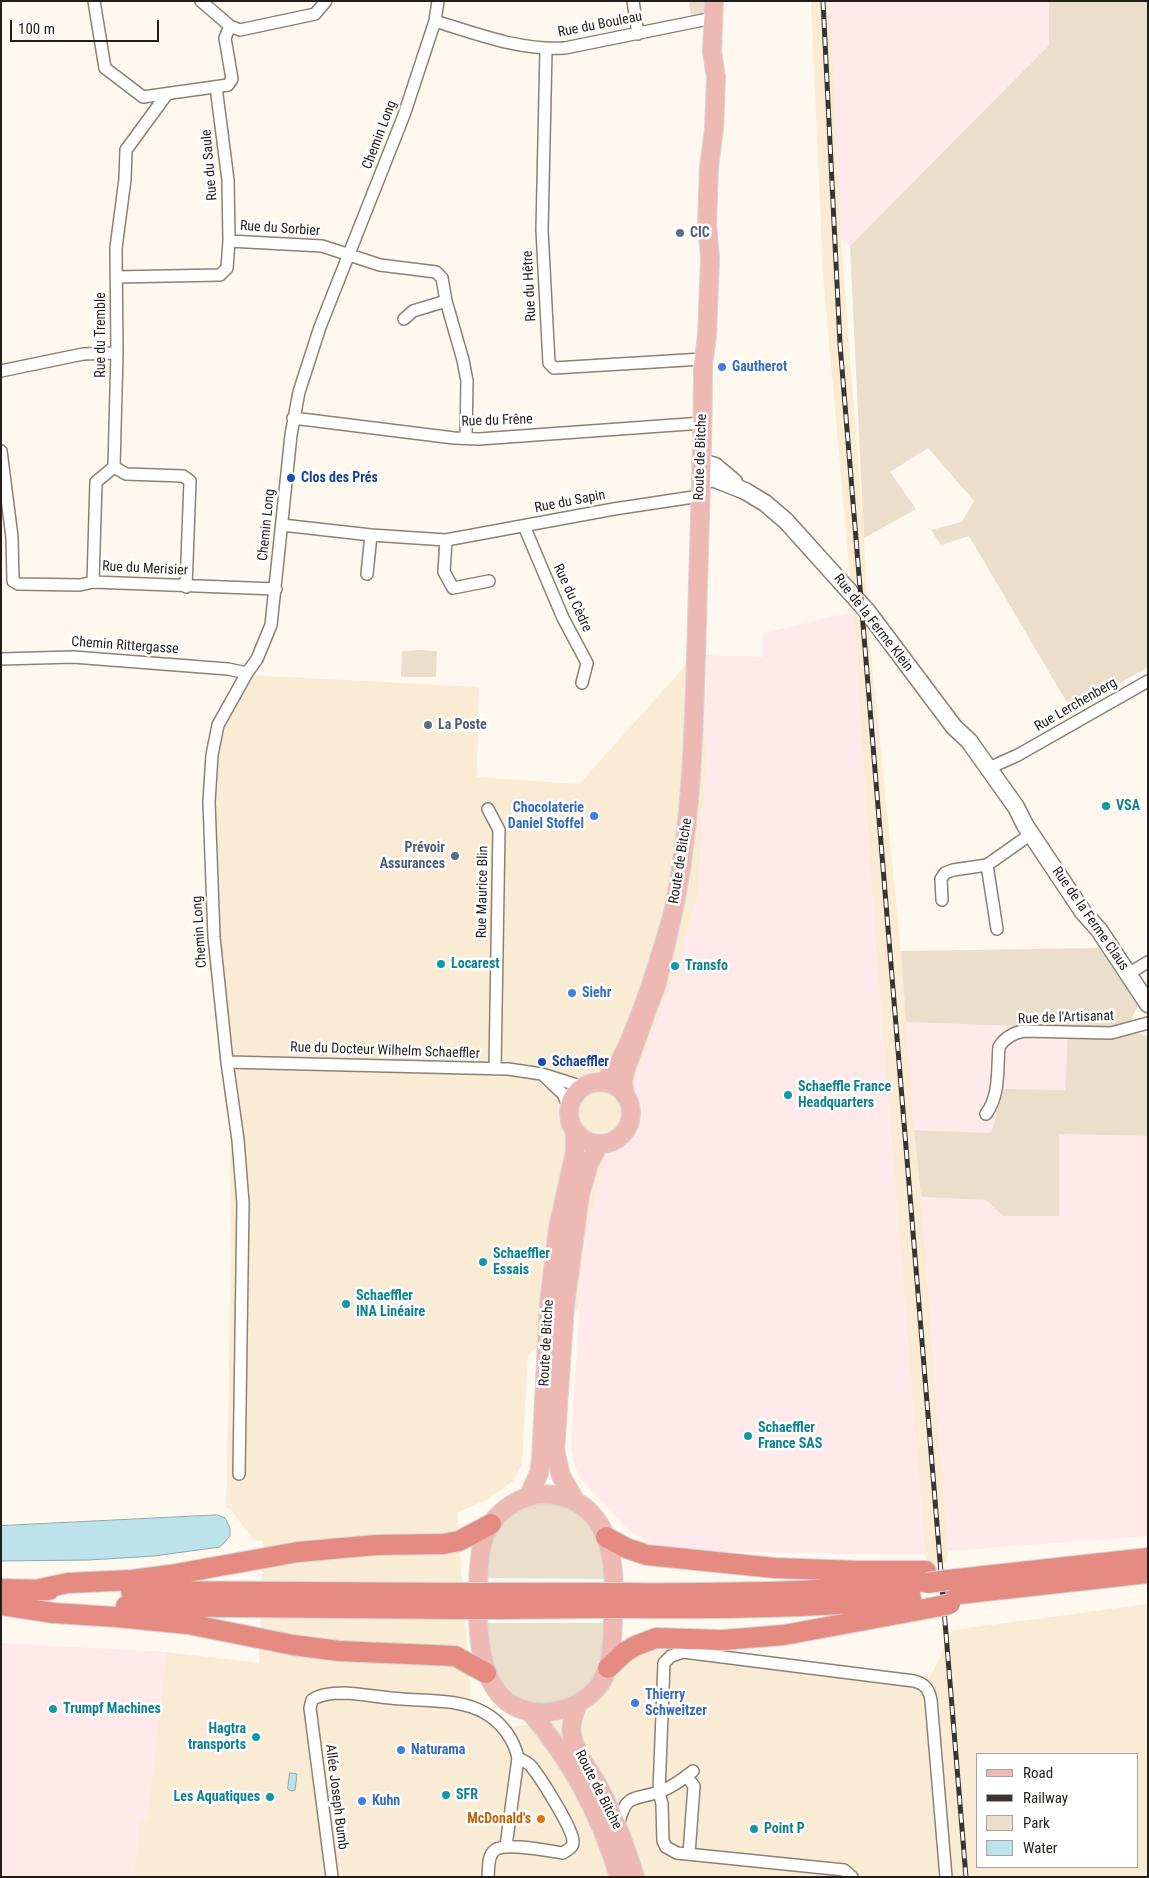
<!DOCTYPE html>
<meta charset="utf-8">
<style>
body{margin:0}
#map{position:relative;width:1149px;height:1878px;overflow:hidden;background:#fff8ef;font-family:"Roboto Condensed",sans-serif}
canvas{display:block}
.frame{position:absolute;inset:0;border:2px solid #221e19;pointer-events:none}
.legend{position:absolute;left:976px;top:1753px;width:162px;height:115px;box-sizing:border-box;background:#fff;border:1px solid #a7a5a3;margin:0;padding:6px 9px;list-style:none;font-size:15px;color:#221e19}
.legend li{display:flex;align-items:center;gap:10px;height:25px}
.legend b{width:25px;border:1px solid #a7a5a3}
.scale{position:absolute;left:10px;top:20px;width:149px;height:22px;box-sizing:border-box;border:2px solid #221e19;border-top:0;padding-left:6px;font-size:15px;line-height:18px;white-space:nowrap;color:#221e19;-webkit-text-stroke:4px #fff;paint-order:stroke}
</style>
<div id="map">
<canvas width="1149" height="1878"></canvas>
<div class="frame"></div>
<ul class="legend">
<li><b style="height:6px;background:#efb9b3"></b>Road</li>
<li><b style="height:6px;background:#39342f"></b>Railway</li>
<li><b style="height:14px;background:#ebdecb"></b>Park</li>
<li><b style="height:14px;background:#bce3eb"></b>Water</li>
</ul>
<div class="scale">100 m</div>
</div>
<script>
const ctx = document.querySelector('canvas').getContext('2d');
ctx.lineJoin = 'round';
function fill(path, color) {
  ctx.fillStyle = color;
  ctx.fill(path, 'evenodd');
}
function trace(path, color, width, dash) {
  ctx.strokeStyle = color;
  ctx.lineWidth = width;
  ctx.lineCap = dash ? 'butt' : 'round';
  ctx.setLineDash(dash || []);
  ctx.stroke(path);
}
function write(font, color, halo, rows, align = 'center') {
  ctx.font = font + ' "Roboto Condensed",sans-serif';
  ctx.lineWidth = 5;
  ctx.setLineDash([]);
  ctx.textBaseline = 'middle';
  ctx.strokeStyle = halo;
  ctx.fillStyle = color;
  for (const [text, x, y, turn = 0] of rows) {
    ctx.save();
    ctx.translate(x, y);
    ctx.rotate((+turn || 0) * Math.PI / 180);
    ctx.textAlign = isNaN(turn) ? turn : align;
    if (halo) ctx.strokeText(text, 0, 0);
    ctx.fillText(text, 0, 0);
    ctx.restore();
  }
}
fill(new Path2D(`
 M811 1H830L841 239 864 538 868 624 901 951 914 1130 921 1197 948 1551 946 1562 928 1564 925 1555 876 951 853 612 823 275Z
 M706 655 704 740 706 742 704 808 702 811 699 890 680 953 679 976 674 977 602 1168 583 1254 579 1308 528 1355 522 1464 513 1481 488 1499 457 1513 471 1698 510 1727 583 1718 632 1654 678 1648 930 1677 953 1630 1148 1604V1877H134L139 1820 147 1819 166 1652 259 1663 263 1541 254 1540 229 1508H226L231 1274 230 1132 219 1059 205 856 203 783 204 764 209 743 250 675 479 687 477 777 579 784 694 656ZM978 1754H1138V1867H978Z`), '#faebd5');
fill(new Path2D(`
 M830 1H1049V45L850 246 841 239Z
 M853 612 876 951 925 1555 681 1551 662 1549 629 1531 580 1478 574 1463 571 1447 583 1254 602 1168 674 976H679L680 953 699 890 702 811 704 808 706 742 704 740 706 655 762 657 763 633Z
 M906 1022 1068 1028 1065 1090 1004 1089 991 1133 914 1130Z
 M1059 1134 1148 1136V1536L948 1551 921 1197 986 1200 1003 1216H1059Z
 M1 1643 166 1652 147 1819 139 1820 134 1877H1Z`), '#ffe9eb');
fill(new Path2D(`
 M689 1H704V13L691 16Z
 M1049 1H1148V667L1072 711 969 536 941 545 931 530 962 522 974 501 928 448 890 472 916 509 864 538 850 246 1049 45Z
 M420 650 437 651 436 677H401L402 651Z
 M1099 948 1138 1006 1131 1019 1137 1033 1148 1036V1136L1059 1134V1216H1003L986 1200 921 1197 914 1130 991 1133 1004 1089 1065 1090 1068 1028 906 1022 901 951Z
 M534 1501H551L577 1510 597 1532 607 1579 484 1578C487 1556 488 1533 506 1517 513 1510 525 1506 534 1501Z
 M485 1623H607L605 1648 597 1677 584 1692 552 1707 520 1701 504 1689 492 1671Z`), '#ebdecb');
const water = new Path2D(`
 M218 1515 225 1518 230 1528V1536L220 1547 154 1556 89 1560 1 1561V1526Z
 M290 1773 297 1774 295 1790 291 1791 288 1789Z`);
fill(water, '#bce3eb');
trace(water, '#8ea8ac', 1);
const street = new Path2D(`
 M94 1 105 68 143 97 228 85 232 79 225 38 230 26
 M201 1 230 26 240 30 315 14 326 1
 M633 1 638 34
 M435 21C477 34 521 51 565 48L713 18
 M546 50 542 230 549 363 554 368 703 359
 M216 87 228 180 229 241
 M116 277 220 275 227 268 229 241 322 246 380 265 436 272 442 278 446 301 463 360 467 381 466 438
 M404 319 413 311 446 301
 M1 371 83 354 117 353
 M293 418 454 438 479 439 703 423
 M1 451 12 537 13 581 18 584 80 585 93 582 276 589
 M114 467 126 474 183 476 190 481 186 587
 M282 525 371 535 446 540 614 509 700 496
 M524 526 563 618 587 663 582 683
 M446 540 444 572 453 588 489 581
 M367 574 371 535
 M93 582 96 482 114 467 117 353 116 248 125 179 126 150 167 94
 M1 659 73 657 228 669 247 673
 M989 768 1018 755 1148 681
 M488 809 499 830 495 1069
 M987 865 997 929
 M942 900 941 879 945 873 953 870 987 865 1031 834
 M1128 974 1148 962
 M227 1062 508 1069 542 1074
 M569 1107 563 1094 542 1074 577 1085H587
 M986 1114C1000 1095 997 1071 999 1047 1005 1037 1013 1033 1024 1031L1111 1033 1148 1023
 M239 1474 243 1203 238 1140 227 1062 214 937 209 802 212 755 218 725 247 673 257 659 271 625 291 435 299 392 320 327 404 115 435 21 438 1
 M686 1776 694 1786 689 1854
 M618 1826C626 1793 631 1801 659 1792 671 1788 683 1779 693 1771
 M332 1877 310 1708 312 1700C320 1694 334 1693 345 1693 364 1694 383 1698 402 1699 429 1701 461 1699 485 1713 501 1722 514 1739 518 1758L506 1846
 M488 1877C489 1869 487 1856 495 1850 506 1842 548 1851 563 1853 567 1850 573 1848 573 1842 574 1830 540 1777 531 1766 527 1762 522 1760 518 1758
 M852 1877 844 1870 677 1853 666 1847 663 1841 662 1804 659 1792 664 1663 671 1656 683 1652 914 1681C925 1684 929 1689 931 1700L946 1877`);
const secondary = new Path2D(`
 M701 462 715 466 734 482
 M701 478 715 479 745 491 765 503 786 521 867 611 954 727 969 741 1016 807 1025 825 1083 912 1099 930 1148 1004`);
const primary = new Path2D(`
 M673 913C693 818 694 719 697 622 699 536 703 450 703 364L707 337 710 258 707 224 709 167 714 129 716 77 712 52 714 1
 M569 1113a31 31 0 1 1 62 0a31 31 0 1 1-62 0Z
 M602 1082C629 1067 663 947 673 913L657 983 626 1068 623 1081 625 1095
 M541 1494C612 1495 617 1563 613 1619 612 1641 613 1665 600 1684 589 1700 567 1711 548 1712 477 1717 477 1636 478 1586 479 1566 479 1541 491 1524 503 1507 522 1496 541 1494Z
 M529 1495 539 1473 541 1459 549 1303 558 1228 575 1152V1132
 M575 1500 561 1476 555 1450 565 1305 580 1195 589 1163 599 1145
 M579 1703C573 1714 570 1724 572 1736 576 1756 592 1773 601 1791 615 1819 626 1847 635 1877
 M530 1712C571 1760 601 1816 619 1877`);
const highway = new Path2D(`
 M606 1537 626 1548 647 1555 775 1568 859 1571H926
 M948 1580 1148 1558
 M1 1589 49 1590
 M35 1590 68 1583 132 1580 170 1575 298 1552 376 1545 443 1544 459 1541 491 1524
 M131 1591 454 1593
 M501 1593H590
 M626 1593C723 1594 819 1592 915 1584
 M950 1595 1148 1573
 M1 1605 54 1613 116 1617 188 1624 293 1645 339 1651 455 1656 486 1673
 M126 1606 455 1609
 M626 1608C721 1609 816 1608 911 1598
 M501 1609 590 1608
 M608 1668 625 1652 635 1646 656 1638 722 1640 784 1635 930 1608`);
trace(street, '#8b8274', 14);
trace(secondary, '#8b8274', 19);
trace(primary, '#d7d6d6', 20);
trace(highway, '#d7d6d6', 22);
trace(street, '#fff', 11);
trace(secondary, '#fff', 16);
trace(primary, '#efb9b3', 18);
trace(highway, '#e58b81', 20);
const rail = new Path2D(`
 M823 1 840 344 966 1877`);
trace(rail, '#39342f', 5);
trace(rail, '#fff', 3, [9]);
const highwayBridge = new Path2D(`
 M927 1583 948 1580
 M454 1593H501
 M590 1593H626
 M590 1608H626
 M930 1608 950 1604
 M455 1609H501`);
trace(highwayBridge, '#d7d6d6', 22, []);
trace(highwayBridge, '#e58b81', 20);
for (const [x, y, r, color] of [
 [680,233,5,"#5c6f8a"],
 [722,367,5,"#3f7fe0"],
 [291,478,5,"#1a4fb4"],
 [428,725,5,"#5c6f8a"],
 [1106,806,5,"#0f9aa8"],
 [594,816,5,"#3f7fe0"],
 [455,856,5,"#5c6f8a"],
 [441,964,5,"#0f9aa8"],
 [675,966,5,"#0f9aa8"],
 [572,993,5,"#3f7fe0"],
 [542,1062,5,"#1a4fb4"],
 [788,1095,5,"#0f9aa8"],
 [483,1262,5,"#0f9aa8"],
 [346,1304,5,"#0f9aa8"],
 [748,1436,5,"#0f9aa8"],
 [635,1703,5,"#3f7fe0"],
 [53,1709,5,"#0f9aa8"],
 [256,1737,5,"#0f9aa8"],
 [401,1750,5,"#3f7fe0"],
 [446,1795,5,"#0f9aa8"],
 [270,1797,5,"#0f9aa8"],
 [362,1801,5,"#3f7fe0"],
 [541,1819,5,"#e8710a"],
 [754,1829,5,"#0f9aa8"]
]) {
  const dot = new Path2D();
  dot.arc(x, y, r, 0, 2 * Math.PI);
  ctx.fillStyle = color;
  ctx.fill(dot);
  trace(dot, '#fff', 2);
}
write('14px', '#221e19', '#fff', [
 ["Rue du Bouleau",600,25,-11],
 ["Chemin Long",380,135,-69],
 ["Rue du Saule",210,165,-95],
 ["Rue du Sorbier",280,229,4],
 ["Rue du Hêtre",530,286,-93],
 ["Rue du Tremble",101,335,-90],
 ["Rue du Frêne",497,421,-2],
 ["Route de Bitche",701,457,-88],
 ["Rue du Sapin",570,502,-11],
 ["Chemin Long",267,525,-84],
 ["Rue du Merisier",145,569,3],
 ["Rue du Cèdre",572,598,65],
 ["Rue de la Ferme Klein",873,623,52],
 ["Chemin Rittergasse",125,646,4],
 ["Rue Lerchenberg",1076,705,-30],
 ["Route de Bitche",681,861,-81],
 ["Rue Maurice Blin",483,892,-89],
 ["Rue de la Ferme Claus",1090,919,55],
 ["Chemin Long",200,932,-94],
 ["Rue de l'Artisanat",1066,1018,-2],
 ["Rue du Docteur Wilhelm Schaeffler",385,1051,2],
 ["Route de Bitche",547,1343,-87],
 ["Route de Bitche",598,1790,63],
 ["Allée Joseph Bumb",336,1797,83]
]);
write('bold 14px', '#4e5e75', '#fff', [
 ["CIC",690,233],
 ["La Poste",438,725],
 ["Prévoir",445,848,"right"],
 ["Assurances",445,864,"right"]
], 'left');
write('bold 14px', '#366cbe', '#fff', [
 ["Gautherot",732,367],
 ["Chocolaterie",584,808,"right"],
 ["Daniel Stoffel",584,824,"right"],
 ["Siehr",582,993],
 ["Thierry",645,1695],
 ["Schweitzer",645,1711],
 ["Naturama",411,1750],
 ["Kuhn",372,1801]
], 'left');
write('bold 14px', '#164399', '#fff', [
 ["Clos des Prés",301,478],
 ["Schaeffler",552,1062]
], 'left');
write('bold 14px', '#0d838f', '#fff', [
 ["VSA",1116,806],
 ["Locarest",451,964],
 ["Transfo",685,966],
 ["Schaeffle France",798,1087],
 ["Headquarters",798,1103],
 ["Schaeffler",493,1254],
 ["Essais",493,1270],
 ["Schaeffler",356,1296],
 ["INA Linéaire",356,1312],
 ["Schaeffler",758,1428],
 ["France SAS",758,1444],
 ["Trumpf Machines",63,1709],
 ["Hagtra",246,1729,"right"],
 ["transports",246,1745,"right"],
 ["SFR",456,1795],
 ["Les Aquatiques",260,1797,"right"],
 ["Point P",764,1829]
], 'left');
write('bold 14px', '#c56008', '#fff', [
 ["McDonald's",531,1819]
], 'right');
</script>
